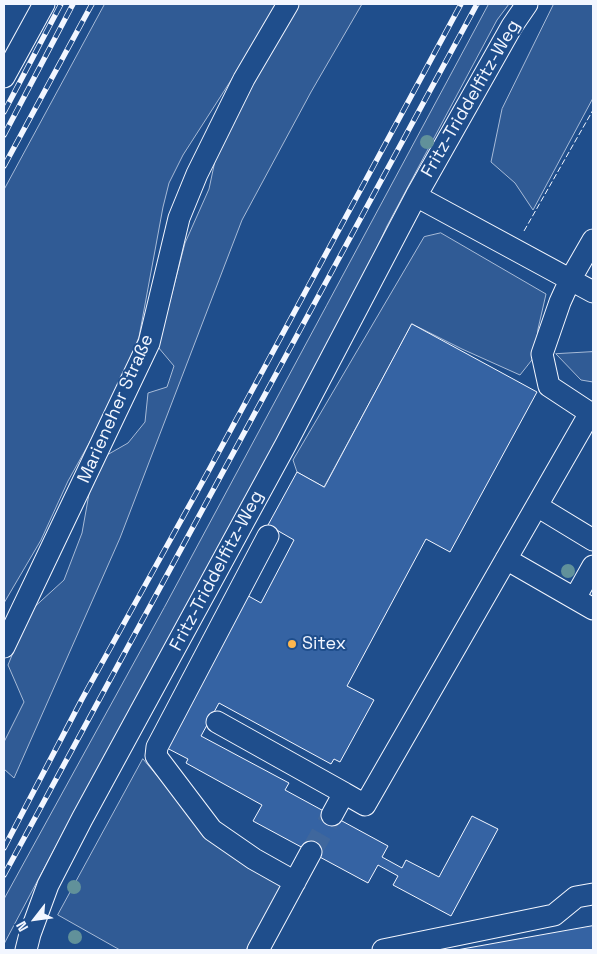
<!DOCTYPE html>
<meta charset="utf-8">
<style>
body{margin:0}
#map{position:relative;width:597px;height:954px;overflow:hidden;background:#1f4e8c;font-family:"Space Grotesk",sans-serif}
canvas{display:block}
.frame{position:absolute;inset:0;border:5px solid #f2f6ff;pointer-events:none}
.north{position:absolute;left:10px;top:894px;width:50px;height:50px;-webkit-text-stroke:4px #1f4e8c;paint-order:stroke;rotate:240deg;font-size:14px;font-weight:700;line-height:20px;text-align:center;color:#f2f6ff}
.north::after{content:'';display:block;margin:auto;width:18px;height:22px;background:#f2f6ff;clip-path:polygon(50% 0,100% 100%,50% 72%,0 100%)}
</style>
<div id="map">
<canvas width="597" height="954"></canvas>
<div class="frame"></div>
<div class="north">N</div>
</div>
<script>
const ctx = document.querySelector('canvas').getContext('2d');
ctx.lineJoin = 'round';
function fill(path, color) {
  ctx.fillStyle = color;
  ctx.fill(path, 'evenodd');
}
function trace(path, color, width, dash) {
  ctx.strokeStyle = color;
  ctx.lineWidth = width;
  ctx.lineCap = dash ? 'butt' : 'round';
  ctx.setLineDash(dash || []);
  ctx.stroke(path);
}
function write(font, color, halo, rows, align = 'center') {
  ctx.font = font + ' "Space Grotesk",sans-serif';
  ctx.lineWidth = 4;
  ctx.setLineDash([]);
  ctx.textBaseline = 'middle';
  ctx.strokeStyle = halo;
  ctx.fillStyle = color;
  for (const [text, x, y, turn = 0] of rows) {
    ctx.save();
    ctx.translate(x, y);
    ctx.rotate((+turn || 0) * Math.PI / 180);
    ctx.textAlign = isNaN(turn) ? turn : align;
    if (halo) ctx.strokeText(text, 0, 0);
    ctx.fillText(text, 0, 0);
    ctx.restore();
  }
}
const green = new Path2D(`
 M105 4H277L239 70 235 74 183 155 169 183 163 207 139 337 111 404 68 481 41 540 4 603V190Z
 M298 4H362L311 92 242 220 120 538 14 778 4 769V742L24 702 8 665 30 611 64 580 82 533 92 477 100 459 128 443 145 422 148 393 167 387 174 366 158 347 185 243 209 189 216 156 249 86Z
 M489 4H509L497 20 387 226 345 316 74 812 4 944V899L164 608Z
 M554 4H593V98L533 210 515 183 491 162 502 109Z
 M441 233 546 294 538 329 535 356 520 375 462 349 412 324 324 487 297 472 293 460 424 237Z
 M593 352V382L581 380 556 354Z
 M143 759 202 829 284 882 246 950H120L58 915Z`);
fill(green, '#305b95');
trace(green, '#a8bbd7', 1);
const building = new Path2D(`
 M412 324 537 392 450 552 426 539 347 686 374 700 340 762 334 759 331 764 219 703 201 736 289 783 285 790 388 846 382 857 402 868 406 860 439 877 472 816 498 829 451 916 393 885 398 876 378 865 368 883 253 821 262 805 186 763 188 759 163 746 243 593 261 603 294 540 268 525 297 472 324 487Z
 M593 926V950H457Z`);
fill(building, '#3563a3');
trace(building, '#f2f6ff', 1);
trace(new Path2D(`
 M311 852 332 815`), '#3f679d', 21, [21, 11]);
const minor = new Path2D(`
 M4 77 44 4
 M416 196 593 292
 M537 506 593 540
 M268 536 157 747 156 756 212 830 254 859 295 882
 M506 559 593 609
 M575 598 593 566
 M4 647 149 343 179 218 197 174 244 79 288 4
 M217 722 344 793
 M332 815 344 793 365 805 590 413 549 386 542 354 560 302 570 280 593 240
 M26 950 30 934 48 885 82 819 286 444 416 196 512 26 527 4
 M258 950 311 852
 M383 950 554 915 576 897 593 894`);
trace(minor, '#f2f6ff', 23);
trace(minor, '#1f4e8c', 21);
const rail = new Path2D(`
 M4 112 61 4
 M4 135 73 4
 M4 166 92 4
 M4 848 82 699 209 470 461 4
 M4 875 477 4`);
trace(rail, '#f2f6ff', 5.5);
trace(rail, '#1f4e8c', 4, [11]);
trace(new Path2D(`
 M524 231 593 110`), '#f2f6ff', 1, [6, 2.5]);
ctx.fillStyle = '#61919a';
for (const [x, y] of [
 [427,142],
 [568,571],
 [74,887],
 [75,937]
]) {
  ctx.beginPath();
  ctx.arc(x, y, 7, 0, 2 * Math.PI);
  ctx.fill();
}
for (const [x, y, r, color] of [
 [292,644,5,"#ffb74d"]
]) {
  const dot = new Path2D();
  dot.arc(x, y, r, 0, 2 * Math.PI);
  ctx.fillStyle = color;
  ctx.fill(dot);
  trace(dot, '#1f4e8c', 2);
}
write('18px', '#f2f6ff', '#1f4e8c', [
 ["Fritz-Triddelfitz-Weg",471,99,-60],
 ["Marieneher Straße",116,409,-66],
 ["Fritz-Triddelfitz-Weg",217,571,-62]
]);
write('18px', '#f2f6ff', '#1f4e8c', [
 ["Sitex",302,644]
], 'left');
</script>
